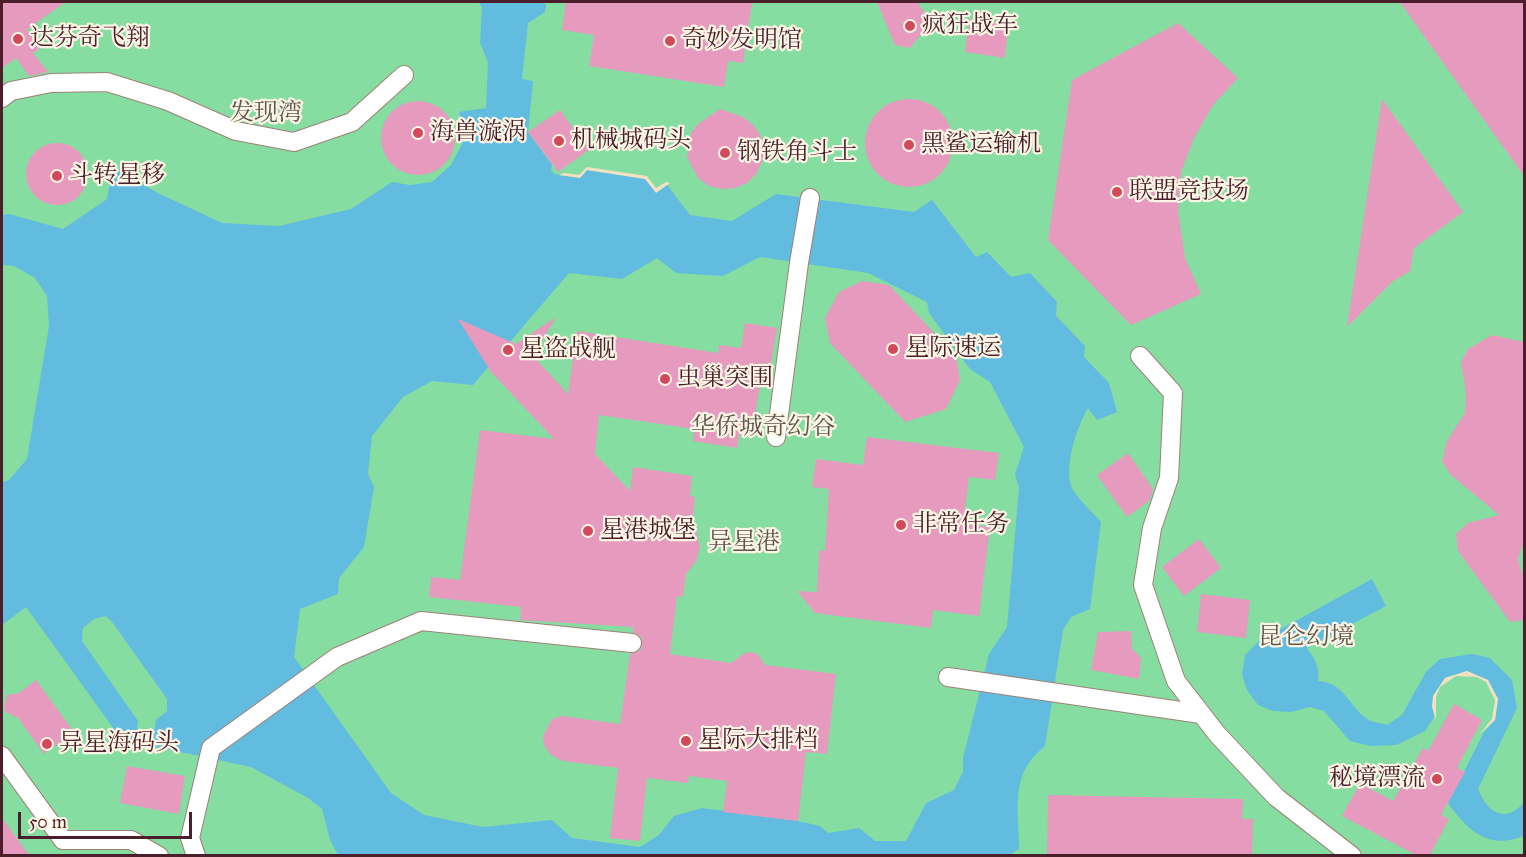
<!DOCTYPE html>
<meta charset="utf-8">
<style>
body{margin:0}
#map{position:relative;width:1526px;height:857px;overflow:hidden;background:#f4e0c3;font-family:"IM FELL Great Primer",serif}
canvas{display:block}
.frame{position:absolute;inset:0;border:3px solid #4a1f2b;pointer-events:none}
.scale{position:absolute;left:18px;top:812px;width:174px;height:27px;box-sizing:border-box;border:3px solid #4a1f2b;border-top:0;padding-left:8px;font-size:18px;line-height:21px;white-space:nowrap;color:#4a1f2b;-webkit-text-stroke:4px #fcf5e5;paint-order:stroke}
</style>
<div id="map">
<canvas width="1526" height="857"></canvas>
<div class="frame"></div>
<div class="scale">50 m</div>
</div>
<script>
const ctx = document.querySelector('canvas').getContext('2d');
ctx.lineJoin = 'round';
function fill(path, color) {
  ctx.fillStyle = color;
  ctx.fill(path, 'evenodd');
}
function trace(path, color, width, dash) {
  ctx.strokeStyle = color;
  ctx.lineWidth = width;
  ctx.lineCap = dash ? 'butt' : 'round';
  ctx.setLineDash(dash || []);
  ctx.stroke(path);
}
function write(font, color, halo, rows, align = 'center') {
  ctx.font = font + ' "IM FELL Great Primer","Noto Serif SC",serif';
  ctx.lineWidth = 4.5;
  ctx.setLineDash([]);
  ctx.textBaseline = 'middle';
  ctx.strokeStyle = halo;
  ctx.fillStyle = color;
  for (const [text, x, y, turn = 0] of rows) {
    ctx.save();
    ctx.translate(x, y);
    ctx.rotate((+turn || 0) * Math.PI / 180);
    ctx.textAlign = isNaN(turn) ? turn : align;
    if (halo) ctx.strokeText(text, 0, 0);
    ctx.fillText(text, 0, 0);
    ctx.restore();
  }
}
fill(new Path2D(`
 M2 2H1524V855H2Z`), '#86dda1');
fill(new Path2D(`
 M478 2H537L546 4 545 12 528 23 522 79 533 81 528 132 552 165 551 170 554 174 580 178 587 170 646 179 656 192 667 185 690 215 732 221 776 194 914 212 932 200 976 257 987 252 1011 277 1030 273 1057 302 1056 316 1085 346 1084 357 1109 383 1117 412 1097 420 1088 408C1077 426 1062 471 1073 490 1080 501 1092 512 1101 522L1090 609 1071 617 1063 630 1045 746C1009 775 1019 806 1019 849L1009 855H338L330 840 322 809 308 798 251 767 152 746 156 720 167 711V699L112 622 106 616 94 619 83 628 82 641 138 721 135 743H124L26 607 2 625V482L9 480 27 459 49 326 47 296 35 278 14 266 2 265V215L9 214 63 229 107 199 112 170 122 172 156 192 222 223 279 226 351 209 392 182 410 185 432 182 451 165 464 140 459 112 486 108 488 62 480 43 482 7ZM760 257 868 273 927 302 929 313 970 369 990 382 1024 447 1015 474 1019 488 1007 627 989 654 963 758V772L954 790 926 803 906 841H875L859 828 828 833 820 826 798 821 702 808 674 816 659 835 640 847 572 838 552 820 483 827 424 815 391 793 294 657 300 609 338 594 339 578 364 547 374 487 368 474 372 436 403 397 432 381 473 385 569 273 622 279 657 258 676 273 723 276Z
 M1372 579 1386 606 1307 648C1315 660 1320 666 1318 681 1346 683 1348 707 1369 720 1374 723 1382 723 1387 725L1402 715 1426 672 1440 659 1472 654 1490 658 1512 680 1517 708 1478 789C1487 812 1505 825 1524 802V836C1488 850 1468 831 1448 803L1484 732 1495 720 1498 699 1488 680 1467 671 1445 678 1433 696 1434 717 1425 731 1396 745 1371 746 1350 741 1324 711 1310 707 1291 712 1273 711 1258 705 1247 690 1242 675 1245 655 1259 641Z`), '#62bce0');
fill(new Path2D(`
 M587 167 647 176 656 188 666 182 670 183 656 193 645 179 587 170 580 178 559 175 564 173 579 175Z
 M1467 671 1488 680 1498 699 1495 720 1479 735 1492 719 1495 700 1486 682 1477 677 1456 676 1440 687 1436 697V720L1432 707 1433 696 1445 678Z`), '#f4e0c3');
fill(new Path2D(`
 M2 2H65L27 30 40 48 33 53 48 72 29 76 16 58 2 68Z
 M566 2H752L743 63 728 61 724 87 589 66 594 35 562 30Z
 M877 2H917L924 12 936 15 910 48 895 45Z
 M1400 2H1524V176L1426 39Z
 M969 19 1008 24 1005 58 965 52Z
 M1178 23 1238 78 1213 105 1194 138 1181 172 1178 212 1185 258 1201 294 1131 325 1048 240 1072 80Z
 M1382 99 1463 212 1414 248 1410 271 1392 282 1347 327Z
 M865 143a44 44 0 1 1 88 0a44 44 0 1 1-88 0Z
 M381 138a37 37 0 1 1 74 0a37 37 0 1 1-74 0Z
 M720 109 743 117 753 125 761 136 764 149 762 162 756 174 747 183 735 188 722 189 709 186 698 178 687 157 691 133 698 124Z
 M560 110 589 150 558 172 528 132Z
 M26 174a31 31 0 1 1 62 0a31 31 0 1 1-62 0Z
 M862 281 889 285 956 356 960 380 946 409 905 422 830 343 825 318 839 292Z
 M556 317 533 356 568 394 577 331 718 353 719 345 741 348 745 323 777 328 771 364 763 363 752 437 739 435 737 448 693 441 694 429 599 415 595 454 630 491 633 467 692 476 690 496 695 497 693 517 700 547 696 561 686 574 683 597 677 596 670 654 731 663 745 653 752 652 759 655 765 665 836 674 827 754 806 752 798 821 723 812 727 781 689 776 688 783 647 778 640 841 610 838 618 768 563 761 551 755 544 745 543 736 552 719 562 716 620 724 630 654 641 650 642 638 633 632V627L520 620 521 607 429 597 431 577 460 580 480 430 554 439 491 372 458 319 516 344Z
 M1492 335 1524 342V540L1518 559 1524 580V620L1510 622 1458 551 1456 534 1468 523 1499 515 1451 475 1442 462 1447 441 1465 413 1466 393 1461 362 1468 349Z
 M867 437 999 453 995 480 969 477 963 524 990 527 979 616 933 610 931 628 815 613 797 591 817 592 819 550 825 551 829 489 812 487 816 459 863 465Z
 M1128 453 1153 489 1149 501 1127 517 1097 475Z
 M1199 539 1221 568 1184 596 1162 567Z
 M1201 594 1250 600 1246 638 1197 632Z
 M1131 631 1132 649 1141 658 1139 679 1091 670 1098 632Z
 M36 680 74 732 44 754 18 718 5 712 4 706 7 695 19 693Z
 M1454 704 1482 720 1457 768 1465 772 1441 815 1449 819 1430 855H1416L1342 816 1360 783 1393 801 1423 748 1428 751Z
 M127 766 185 776 179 814 120 803Z
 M1048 795 1243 799 1242 819H1253L1252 855H1047Z
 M2 818 29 855H2Z`), '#e59abe');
const pedestrian = new Path2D(`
 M2 98 11 91 51 83 107 82 168 101 236 131 294 142 352 122 404 75
 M1140 356 1173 393 1169 478 1152 528 1143 585 1176 681 1217 734 1276 797 1352 856
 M776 437 799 263 810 198
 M948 677 1201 714
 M2 756 63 840H131L159 856
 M196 856 190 838 211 748 337 657 421 621 632 643`);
trace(pedestrian, '#9f8077', 20);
trace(pedestrian, '#fff', 18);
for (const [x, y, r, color] of [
 [910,26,6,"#d1495b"],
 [18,39,6,"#d1495b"],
 [670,41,6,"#d1495b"],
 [418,133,6,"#d1495b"],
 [559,141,6,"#d1495b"],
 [909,145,6,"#d1495b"],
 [725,153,6,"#d1495b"],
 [57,176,6,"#d1495b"],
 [1117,192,6,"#d1495b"],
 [893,349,6,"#d1495b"],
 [508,350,6,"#d1495b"],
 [665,379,6,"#d1495b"],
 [901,525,6,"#d1495b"],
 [588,531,6,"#d1495b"],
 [686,741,6,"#d1495b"],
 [47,744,6,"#d1495b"],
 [1437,779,6,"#d1495b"]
]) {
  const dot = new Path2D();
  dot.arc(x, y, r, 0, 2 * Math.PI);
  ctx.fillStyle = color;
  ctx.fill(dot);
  trace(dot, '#fcf5e5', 2);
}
write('24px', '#4a1f2b', '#fcf5e5', [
 ["疯狂战车",922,26],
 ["达芬奇飞翔",30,39],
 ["奇妙发明馆",682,41],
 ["海兽漩涡",430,133],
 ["机械城码头",571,141],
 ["黑鲨运输机",921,145],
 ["钢铁角斗士",737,153],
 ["斗转星移",69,176],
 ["联盟竞技场",1129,192],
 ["星际速运",905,349],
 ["星盗战舰",520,350],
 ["虫巢突围",677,379],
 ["非常任务",913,525],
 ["星港城堡",600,531],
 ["星际大排档",698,741],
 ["异星海码头",59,744],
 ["秘境漂流",1425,779,"right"]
], 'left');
write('24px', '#5c584e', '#fcf5e5', [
 ["发现湾",266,114],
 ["华侨城奇幻谷",763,428],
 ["异星港",744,543],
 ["昆仑幻境",1306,638]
]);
</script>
